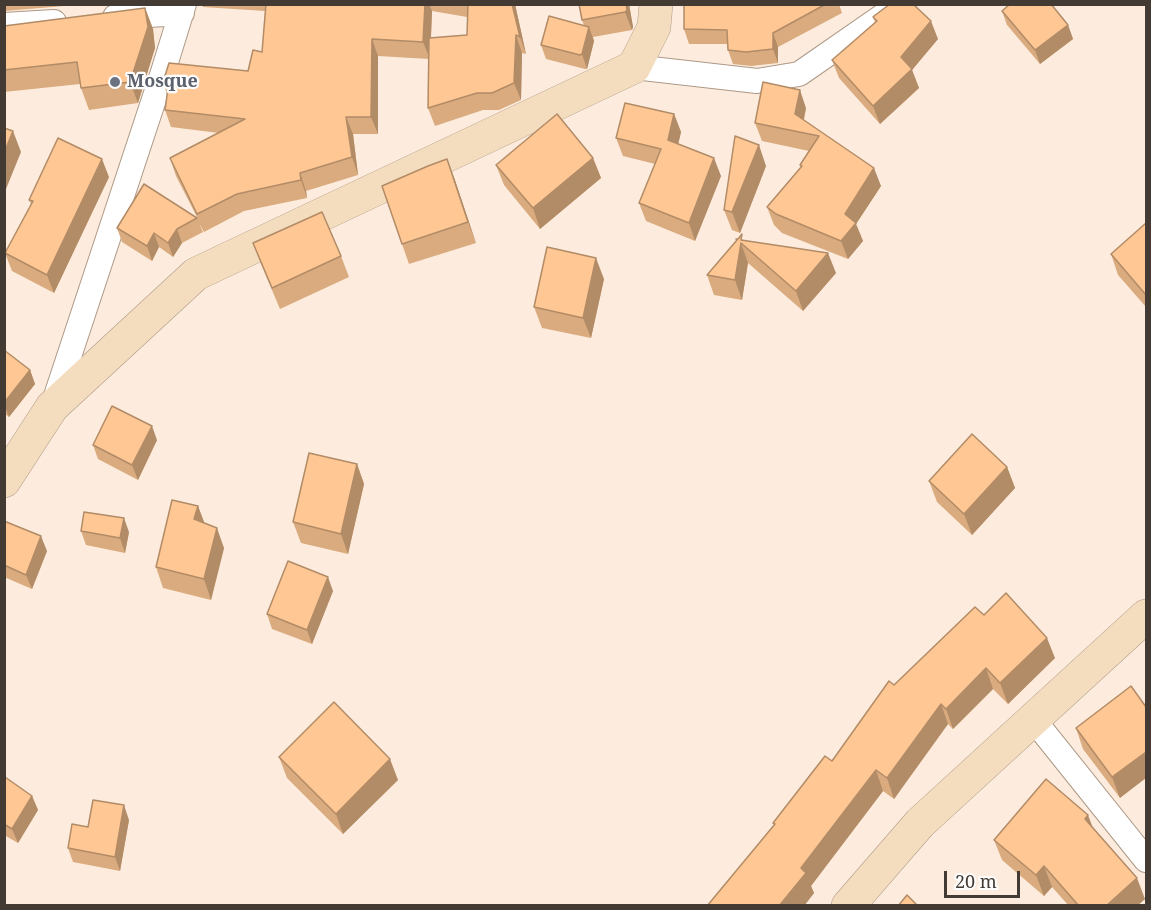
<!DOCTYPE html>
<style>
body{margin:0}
#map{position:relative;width:1151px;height:910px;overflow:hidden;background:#fdecdd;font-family:"Noto Serif",serif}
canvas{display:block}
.frame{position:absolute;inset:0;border:6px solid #433a33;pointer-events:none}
.scale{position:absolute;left:944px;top:871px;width:76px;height:27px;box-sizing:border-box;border:3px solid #433a33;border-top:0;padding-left:8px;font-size:18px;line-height:21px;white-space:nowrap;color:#433a33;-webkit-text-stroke:4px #fdfdfd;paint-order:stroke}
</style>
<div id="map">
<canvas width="1151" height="910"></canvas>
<div class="frame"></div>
<div class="scale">20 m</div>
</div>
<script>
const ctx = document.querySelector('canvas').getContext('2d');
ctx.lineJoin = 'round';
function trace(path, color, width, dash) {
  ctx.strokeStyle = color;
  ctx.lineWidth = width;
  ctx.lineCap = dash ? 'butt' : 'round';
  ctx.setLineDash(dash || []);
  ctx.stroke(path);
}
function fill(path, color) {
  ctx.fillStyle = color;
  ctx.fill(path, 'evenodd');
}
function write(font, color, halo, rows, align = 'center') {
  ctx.font = font + ' "Noto Serif",serif';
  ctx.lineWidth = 4.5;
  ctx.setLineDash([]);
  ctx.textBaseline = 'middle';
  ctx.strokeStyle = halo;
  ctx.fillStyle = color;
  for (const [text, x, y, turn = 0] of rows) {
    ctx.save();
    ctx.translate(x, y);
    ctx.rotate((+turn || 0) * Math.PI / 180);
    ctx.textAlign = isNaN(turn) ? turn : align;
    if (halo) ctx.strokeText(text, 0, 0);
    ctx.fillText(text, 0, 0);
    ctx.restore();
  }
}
const street = new Path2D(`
 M115 17 182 13
 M4 25 54 22
 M634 67 757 81 799 74 900 4
 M53 405 163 72 184 4
 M1033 719 1146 860`);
const secondary = new Path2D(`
 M4 481 52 407 196 274 634 67 654 27 656 4
 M848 906 920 823 1146 616`);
trace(street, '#ad9987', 26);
trace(secondary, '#ad9987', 34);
trace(street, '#fff', 24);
trace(secondary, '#f4dcbe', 33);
fill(new Path2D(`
 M4 4H88L4 11Z
 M202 4H515L526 54 522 53 521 100 499 110H483L435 126 428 108 429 59 378 56V134H353L358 175 306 191 307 198 244 211 204 232 199 223 203 232 182 243 173 257 159 247 152 261 122 242 117 228 197 217 176 176 170 158 219 133 171 127 165 110 167 94 163 82 248 71 262 52 265 11 203 7ZM432 11 467 17V35L431 38Z
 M629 4 633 27 632 30 593 37 594 41 587 69H585L546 59 541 45 584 25 582 20Z
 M684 4H839L842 13 778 47V63L751 66 733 64 728 50V44H689L684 29Z
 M145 8 153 29 155 48 138 103 89 110 81 88 80 84 4 92V26Z
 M1002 11 1068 25 1073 39 1040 64 1007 25Z
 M873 17 938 39 912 70 919 88 880 124 839 78 832 60 875 22Z
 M806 108 804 120 881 186 856 224 863 241 848 259 782 233 774 225 767 207 801 168 800 165 809 151 762 141 755 123Z
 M674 114 681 132 678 144 721 176 695 241 646 221 639 203 655 164 623 156 616 138Z
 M593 158 601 178 540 229 504 185 496 165Z
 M447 159 476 243 409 264 402 244Z
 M766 166 740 233 732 230 724 210Z
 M109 177 54 293 12 271 5 253 31 204 29 200Z
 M1146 223V307L1118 275 1111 254Z
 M736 239 744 240 836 273 803 311 748 263 742 300 714 295 707 275 736 241Z
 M253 243 341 256 349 277 280 309 261 264Z
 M604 279 591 338 542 328 534 307Z
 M4 350 30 370 35 384 9 417 4 413Z
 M157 440 138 480 98 459 93 445Z
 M357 464 364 484 348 554 301 543 293 522Z
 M1007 467 1015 488 972 535 937 502 929 481Z
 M198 506 204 523 224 548 211 600 163 588 156 567Z
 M4 521 47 551 32 589 4 577Z
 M81 531 129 532 125 553 86 545Z
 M333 591 312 644 272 629 267 614Z
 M984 615 1055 658 1008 704 993 689 953 729 948 724 894 799 883 791 811 886 814 893 804 906H707L774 825 773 823 832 761Z
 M1131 686 1120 798 1083 749 1076 728Z
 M279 757 398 780 343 834 287 778Z
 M4 778 32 796 38 810 18 843 4 835Z
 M129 820 120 871 73 862 68 848Z
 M1093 827 1145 899 1137 906H1069L1052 887 1044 896 1002 860 994 840Z`), '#daab7e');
fill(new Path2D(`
 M425 4H429L432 11 430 59 423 42Z
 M512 4H515L526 54 520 37Z
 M626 4H629L633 27 632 30 625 12Z
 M145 8 153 29 155 48 138 103 130 82Z
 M931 21 938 39 912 70 919 88 880 124 873 106 901 57Z
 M1068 25 1073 39 1040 64 1035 50Z
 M589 27 594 41 587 69 582 54Z
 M773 33 778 47V63L773 49Z
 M516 35 522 53 521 100 514 83Z
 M372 39 378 56V134L371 117Z
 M800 90 806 108 801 132 795 114Z
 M674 114 681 132 675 158 668 140Z
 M346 117 353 134 358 175 352 157Z
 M13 131 21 152 4 194V153Z
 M759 145 766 166 740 233 732 212Z
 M593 158 601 178 540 229 533 208Z
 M714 158 721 176 695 241 689 223Z
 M102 159 109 177 54 293 47 275Z
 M447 159 455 180 476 243 468 222Z
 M874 168 881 186 856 224 863 241 848 259 841 241 845 214Z
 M300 173 306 191 307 198 301 180Z
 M177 229 182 243 173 257 168 243Z
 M154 233 159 247 152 261 147 246Z
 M741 243 748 263 742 300 735 280Z
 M828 253 836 273 803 311 796 291Z
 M596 258 604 279 591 338 583 318Z
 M30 370 35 384 9 417 4 403Z
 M152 426 157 440 138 480 132 465Z
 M357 464 364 484 348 554 341 534Z
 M1007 467 1015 488 972 535 964 514Z
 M198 506 206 527 194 519Z
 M124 518 129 532 125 553 120 538Z
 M217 528 224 548 211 600 204 579Z
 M41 536 47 551 32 589 26 575Z
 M328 577 333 591 312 644 307 630Z
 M1047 638 1055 658 1008 704 1000 683Z
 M986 668 993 689 953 729 946 709Z
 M941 704 948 724 894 799 887 778Z
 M1146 752V778L1120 798 1112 777Z
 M390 759 398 780 343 834 336 814Z
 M876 770 883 791 811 886 814 893 804 906H779L801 868Z
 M32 796 38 810 18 843 12 829Z
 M124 805 129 820 120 871 115 857Z
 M1088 815 1096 836 1085 819Z
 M1044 866 1052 887 1044 896 1036 875Z
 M1137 878 1145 899 1137 906H1106Z`), '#b28b67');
const building = new Path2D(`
 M266 4H425L423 42 372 39 371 117H346L352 157 300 173 301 180 237 194 197 214 170 158 245 119 165 110 169 81 163 82 169 63 248 71 253 50 262 52Z
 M468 4H512L520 37 516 35 514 83 492 93H477L428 108 429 38 467 35Z
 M579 4H626L627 10 625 12 582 20Z
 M684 4H826L773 33V49L746 52 728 50 727 30 684 29Z
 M890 4H913L931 21 901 57 912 69 873 106 832 60 877 21 873 17 874 16Z
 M1010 4H1051L1068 25 1035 50 1002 11Z
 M145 8 148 27 130 82 81 88 77 62 4 70V26Z
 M549 16 589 27 582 54 580 55 541 45Z
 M763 82 800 90 795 114 874 168 845 214 856 223 841 241 776 214 767 207 802 166 800 165 819 136 755 123Z
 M625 103 674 114 668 140 714 158 689 223 639 203 661 149 616 138Z
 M557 114 593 158 533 208 496 165Z
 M4 128 13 131 4 153Z
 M735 136 759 145 732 212 724 210Z
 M58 138 102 159 47 275 5 253 33 201 29 200Z
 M447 159 468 222 402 244 382 186 428 166Z
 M144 184 197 218 177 229 168 243 154 233 147 246 117 228Z
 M322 212 341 256 272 288 253 243Z
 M1146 223V295L1111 254Z
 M742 234 741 240 828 253 796 291 741 243 735 280 707 275 737 240 736 239H738Z
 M547 247 596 258 583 318 534 307Z
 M4 350 30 370 4 403Z
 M112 406 152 426 132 465 93 445Z
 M972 434 1007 467 964 514 929 481Z
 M309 453 357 464 341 534 293 522Z
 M172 500 198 506 194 519 217 528 204 579 156 567Z
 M84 512 124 518 120 538 81 531Z
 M4 521 41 536 26 575 4 565Z
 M288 561 328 577 307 630 267 614Z
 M1006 593 1047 638 1000 683 986 668 946 709 941 704 887 778 876 770 801 868 806 873 779 906H707L775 824 773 823 825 756 832 761 889 681 894 685 975 607 984 615Z
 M1131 686 1146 707V752L1112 777 1076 728Z
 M334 702 390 759 336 814 279 757Z
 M5 777 32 796 12 829 4 824V778Z
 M1046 779 1088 815 1085 819 1137 878 1106 906H1079L1044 866 1036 875 994 840Z
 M93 800 124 805 115 857 68 848 72 824 88 827Z
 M907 895 918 906H898Z`);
fill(building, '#fec793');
trace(building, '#b28b67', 1.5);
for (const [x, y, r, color] of [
 [115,82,6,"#6b7280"]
]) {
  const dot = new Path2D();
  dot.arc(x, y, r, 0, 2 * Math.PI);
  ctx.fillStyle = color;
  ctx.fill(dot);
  trace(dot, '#fdfdfd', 2);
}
write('bold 18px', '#5b616d', '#fdfdfd', [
 ["Mosque",127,82]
], 'left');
</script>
